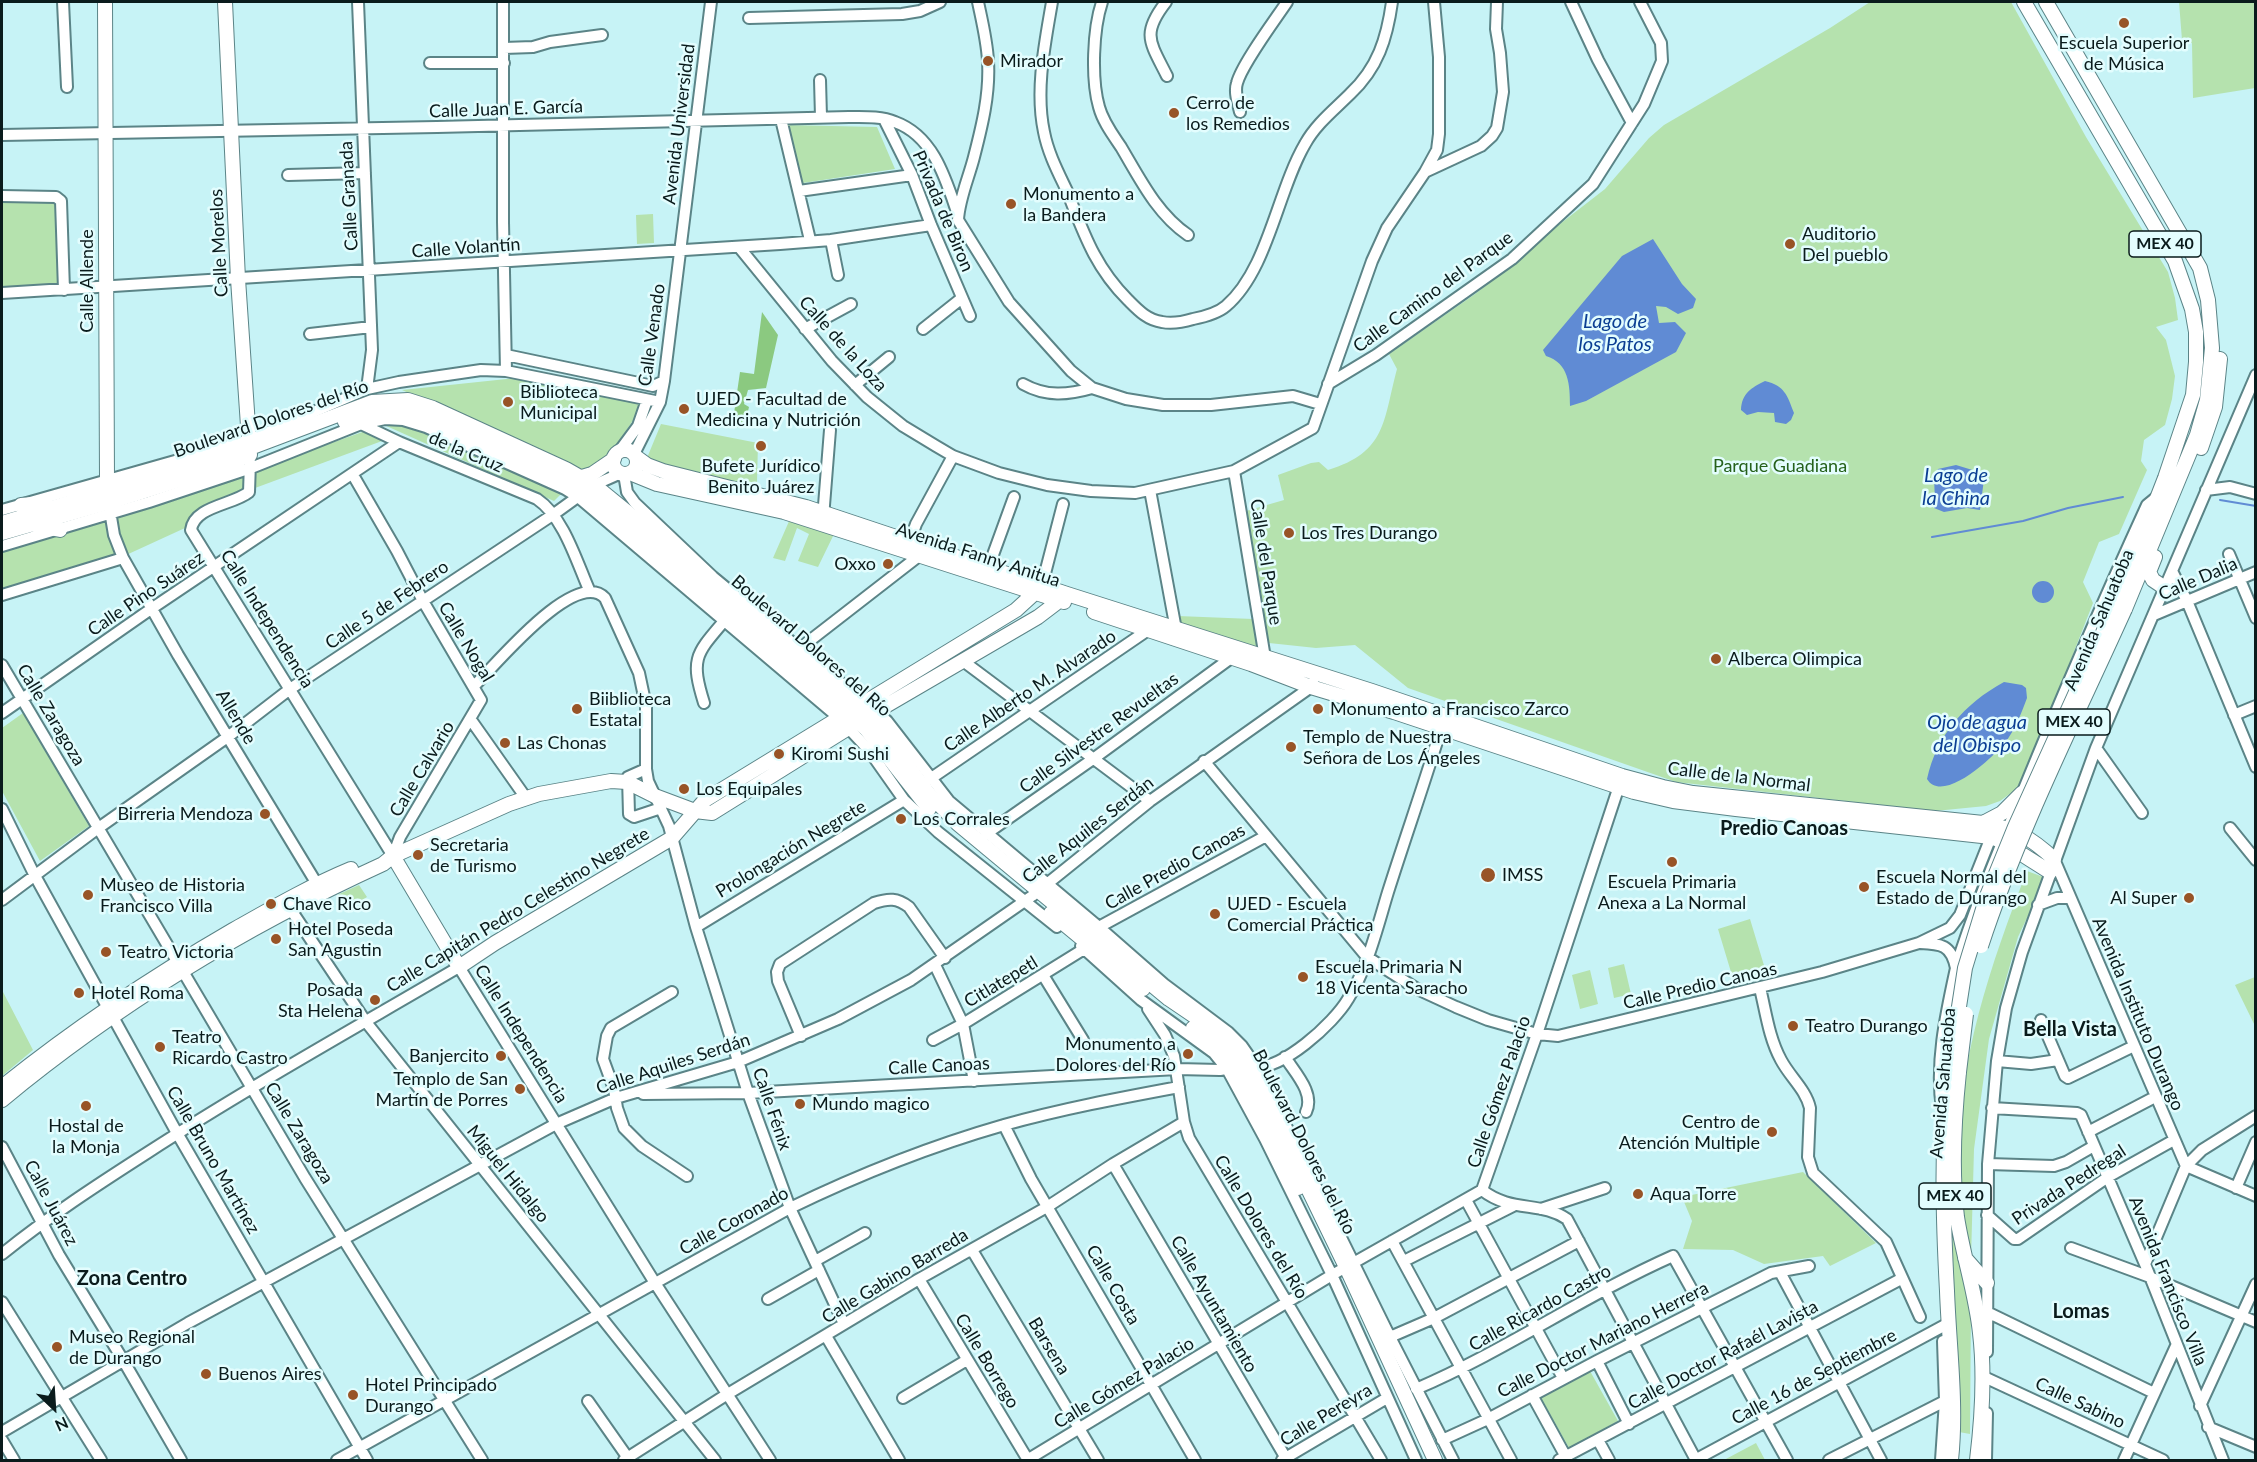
<!DOCTYPE html>
<meta charset="utf-8">
<style>
body{margin:0}
#map{position:relative;width:2257px;height:1462px;overflow:hidden;background:#c7f3f6;font-family:Lato,sans-serif}
canvas{display:block}
.frame{position:absolute;inset:0;border:3px solid #0a1b1c;pointer-events:none}
.north{position:absolute;left:24px;top:1378px;width:60px;height:60px;-webkit-text-stroke:4px #e3fdfe;paint-order:stroke;rotate:155deg;font-size:16px;font-weight:700;line-height:24px;text-align:center;color:#0a1b1c}
.north::after{content:'';display:block;margin:auto;width:21px;height:27px;background:#0a1b1c;clip-path:polygon(50% 0,100% 100%,50% 72%,0 100%)}
</style>
<div id="map">
<canvas width="2257" height="1462"></canvas>
<div class="frame"></div>
<div class="north">N</div>
</div>
<script>
const ctx = document.querySelector('canvas').getContext('2d');
ctx.lineJoin = 'round';
function fill(path, color) {
  ctx.fillStyle = color;
  ctx.fill(path, 'evenodd');
}
function trace(path, color, width, dash) {
  ctx.strokeStyle = color;
  ctx.lineWidth = width;
  ctx.lineCap = dash ? 'butt' : 'round';
  ctx.setLineDash(dash || []);
  ctx.stroke(path);
}
function write(font, color, halo, rows, align = 'center') {
  ctx.font = font + ' Lato,sans-serif';
  ctx.lineWidth = 5;
  ctx.setLineDash([]);
  ctx.textBaseline = 'middle';
  ctx.strokeStyle = halo;
  ctx.fillStyle = color;
  for (const [text, x, y, turn = 0] of rows) {
    ctx.save();
    ctx.translate(x, y);
    ctx.rotate((+turn || 0) * Math.PI / 180);
    ctx.textAlign = isNaN(turn) ? turn : align;
    if (halo) ctx.strokeText(text, 0, 0);
    ctx.fillText(text, 0, 0);
    ctx.restore();
  }
}
fill(new Path2D(`
 M1870 2H2011L2086 137 2168 272 2175 298 2178 320 2156 327 2166 340 2175 376 2172 399 2165 425 2144 440 2141 461 2147 470 2119 534 2099 542 2083 582 2093 603 2022 785 2000 801 1986 806 1935 811 1676 782 1408 688 1355 645 1316 648 1269 643 1246 511 1284 500 1278 475 1311 463 1319 462 1328 470C1387 452 1383 421 1397 369L1389 354 1475 294 1516 262 1538 241 1605 189 1649 138 1664 125 1830 28Z
 M2179 2H2255V88L2193 98 2192 43 2182 40Z
 M786 125 877 127 895 169 803 183Z
 M2 199 58 201 59 283 57 284 2 288Z
 M653 214 654 243 637 244 636 215Z
 M516 378 641 404 638 413 605 462 588 475 402 390Z
 M382 424 410 425 563 492 554 501Z
 M661 424 758 443 757 482 697 484 642 470Z
 M368 430 383 437 382 441 247 491 192 516 185 528 124 556 2 593V547L247 473Z
 M790 519 835 532 818 567 798 561 809 534 797 528 785 561 773 558Z
 M1178 616 1253 619 1258 649 1180 628Z
 M23 713 89 826 40 861 2 791V728Z
 M2027 871 2046 878 2018 937 1989 1039 1974 1149 1971 1259C1964 1227 1958 1196 1958 1163 1957 1063 1991 963 2027 871Z
 M359 885 367 897 347 910 337 895Z
 M1750 919 1766 972 1734 982 1718 929Z
 M1624 964 1631 994 1614 998 1608 968Z
 M1590 970 1598 1004 1580 1009 1572 975Z
 M2255 977V1026L2235 985Z
 M2 990 33 1050 2 1076Z
 M1803 1172 1876 1243 1830 1266 1823 1256 1764 1264 1733 1250 1683 1249 1692 1221 1682 1197Z
 M1952 1230 1971 1301 1970 1434 1959 1432Z
 M1590 1371 1618 1421 1569 1448 1541 1398Z
 M1756 1443 1765 1460H1724Z`), '#b5e2ae');
fill(new Path2D(`
 M762 312 778 335 766 388 748 390 744 404 749 407 744 428 732 427 740 372 754 374Z`), '#8bc980');
fill(new Path2D(`
 M1653 239 1682 284 1696 299 1693 308 1678 314 1666 307 1656 306 1659 323 1675 322 1686 333 1676 352 1586 401 1570 406C1570 385 1569 363 1546 356L1543 350 1622 256Z
 M1765 381C1785 386 1787 395 1794 413L1791 420 1786 424 1775 422 1774 413 1758 412 1747 415 1741 410C1742 393 1751 388 1765 381Z
 M1956 465 1979 472 1984 479 1980 510 1967 508 1944 512 1934 508C1937 493 1931 483 1938 469Z
 M2032 592a11 11 0 1 1 22 0a11 11 0 1 1-22 0Z
 M2004 682 2022 685 2026 688 2027 698C2022 711 2017 725 2009 737 1999 753 1943 806 1927 779 1937 735 1964 704 2004 682Z`), '#608bd4');
trace(new Path2D(`
 M2220 500 2256 506
 M1932 537 2023 521 2068 508 2123 497`), '#608bd4', 2);
const minor = new Path2D(`
 M63 2 67 87
 M358 2 372 350 367 389
 M503 2V222L506 371
 M978 2C982 21 987 41 988 61 990 94 982 126 974 157 969 177 959 199 958 220L1009 302 1071 371 1092 388 1126 399 1163 405H1211L1293 396 1320 404
 M1052 2C1045 43 1035 90 1044 132 1048 153 1058 172 1067 191 1084 234 1095 267 1128 300 1138 310 1147 320 1162 322 1172 324 1183 322 1193 319 1203 317 1218 313 1226 306 1268 270 1277 192 1305 144 1316 124 1334 110 1350 94 1378 68 1387 38 1392 2
 M1102 2C1093 29 1091 79 1099 107 1103 122 1113 135 1121 147 1140 179 1157 214 1188 235
 M1166 2C1141 34 1150 42 1167 76
 M1571 2 1598 60 1632 123
 M749 18 902 14 920 11 940 2
 M504 48 533 47 550 42 602 35
 M430 63H504
 M820 80 821 117
 M1240 112C1238 103 1234 92 1237 83 1242 64 1275 20 1287 2
 M781 119 810 240
 M884 119 912 175 931 225 970 316
 M2 135 437 127 849 117C864 117 881 116 895 122 934 136 946 180 958 215
 M1425 172 1437 150 1439 134V57L1434 2
 M288 175 365 173
 M799 191 912 175
 M2 196 56 197 61 201 64 290
 M831 240 838 275
 M739 247 832 361 867 397 903 426 936 446 953 456 999 473 1047 485 1091 491 1135 493 1234 471 1313 428 1372 261 1387 228 1425 172 1481 146 1492 136 1497 128 1503 92 1500 53 1496 29 1497 2
 M2 293 780 244 831 240 931 225
 M805 329 851 304
 M923 329 962 298
 M310 334 371 327
 M506 355 653 386 664 381
 M1023 384C1046 397 1068 395 1092 388
 M1328 384 1376 355 1512 259 1593 184 1644 104 1662 61 1661 43 1640 2
 M855 385 889 357
 M361 424 399 442 537 499C564 517 577 563 590 592
 M618 453 638 426 647 400
 M634 454 660 402 664 381 711 2
 M250 462 249 492C233 505 194 506 191 530L393 856
 M1234 471 1265 658
 M624 474 627 492 635 503 713 577 887 721 949 801 1099 927 1164 984 1228 1032 1242 1046 1258 1069 1390 1337 1453 1460
 M353 475 397 551 423 601 481 700 400 837 393 856
 M1150 490 1177 635
 M2206 490 2230 487 2256 494
 M2 510 249 440 367 389 399 382 481 370 506 371 660 402
 M110 511 114 535 123 558 178 655 320 889
 M823 518 830 430
 M2 546 149 502 251 468 361 424 385 419 403 420 426 427 565 489 578 497 839 718 868 749 904 800 938 832 1057 927
 M908 547 916 524 953 456
 M2229 554 2256 618
 M2172 571 2187 601 2256 767
 M986 574 1014 497
 M1042 585 1063 504
 M2 595 123 558
 M2154 615 2256 572
 M799 649 924 552
 M963 661 1150 801
 M2 665 305 1178 482 1460
 M474 686C494 667 575 567 605 598L639 673 646 706V769L648 781 669 826 696 927 748 1093 790 1208 844 1324
 M704 703C690 658 696 654 725 620
 M2 713 151 609 399 442
 M2234 715 2256 706
 M471 720 526 798
 M2096 748 2142 813
 M1204 761 1367 957 1417 989 1456 1007 1488 1020 1537 1034 1558 1036 1822 972 1919 943 1950 928 1960 915 1991 837
 M646 769 628 777 629 814 634 817 661 808
 M930 779 1148 630
 M2 809 34 874 177 1133 367 1460
 M2230 828 2256 860
 M986 834 1093 759 1231 658
 M2054 859 2186 1166
 M2 900 97 829 229 736 290 689 554 514 594 485 621 473
 M287 904 366 1022 715 1460
 M2038 905 2057 898H2070
 M696 927 904 800
 M1099 927 1266 836
 M1919 943C1941 944 1951 944 1956 968 1946 1014 1935 1062 1942 1109
 M1081 946 1141 1000 1214 1053 1227 1069 1265 1139 1332 1275 1416 1460
 M935 965 963 1024 974 1081
 M1956 967C1975 906 2000 848 2024 789 2063 693 2104 599 2147 505L2158 496
 M1043 975 1083 1040
 M1760 988C1766 1013 1769 1038 1781 1060 1790 1077 1806 1090 1810 1108L1808 1157 1813 1173 1886 1242 1920 1317
 M672 992 611 1028 607 1036 603 1059 614 1089 617 1108 624 1128 642 1146 687 1176
 M1148 1009 1165 1035 1174 1056 1184 1122 1189 1138 1381 1460
 M2041 1020 2065 1076 2068 1078 2134 1046
 M801 1036 778 981 777 972 780 964 874 903C889 898 897 898 909 907L945 958
 M933 1040 963 1024 1084 949
 M1285 1057C1295 1073 1315 1093 1306 1112
 M1997 1061 2031 1064 2058 1060
 M1251 1067C1281 1072 1334 1023 1348 999 1368 967 1377 928 1388 892 1406 835 1426 779 1443 722
 M643 1094 748 1093 1177 1069 1220 1070 1232 1068
 M1992 1108 2077 1113 2081 1115 2145 1264 2223 1460
 M1004 1125 1031 1179 1195 1460
 M2088 1132 2155 1097
 M2 1147 59 1255 123 1360 181 1460
 M1113 1164 1287 1460
 M1988 1164 2054 1166 2066 1162 2094 1146
 M2186 1166 2256 1196
 M2236 1188 2256 1142
 M1482 1190C1511 1213 1541 1201 1567 1219L1696 1460
 M1466 1200 1563 1378
 M1541 1209 1605 1188
 M1987 1215 2014 1239H2018L2108 1177 2174 1140
 M1392 1241 1511 1460
 M2071 1248 2150 1277 2256 1322
 M972 1250 1098 1460
 M2 1254C48 1217 97 1185 147 1153 249 1087 355 1028 459 967L655 1283 770 1460
 M815 1261 865 1233
 M1404 1261 1513 1206
 M2145 1264 2186 1166 2202 1150 2256 1116
 M1780 1272 1881 1460
 M919 1279 1028 1460
 M768 1299 819 1270
 M2 1302 101 1460
 M1989 1313 2154 1393
 M826 1336 899 1460
 M1390 1337 1434 1318 1579 1241
 M1987 1352 1988 1164 1997 1061 2006 1008 2022 952 2096 748 2256 375
 M1597 1361 1629 1424
 M1982 1376 2163 1460
 M1416 1389C1505 1351 1585 1295 1673 1256L1787 1460
 M1532 1395 1566 1457
 M903 1398 967 1360
 M588 1401 628 1458
 M2200 1406 2256 1284
 M2208 1427 2256 1447
 M2 1432 188 1323 556 1124 616 1098 738 1062 838 1019 911 980 1032 896 1150 801 1311 687 1313 682
 M2 1440 14 1460
 M1442 1440 1488 1419 1597 1361 1771 1273 1809 1266
 M1598 1440 1609 1460
 M337 1460 790 1208C858 1175 931 1146 1004 1125 1061 1109 1120 1098 1179 1087
 M624 1460 726 1395 919 1279 1047 1207 1113 1164 1184 1122
 M1027 1460 1332 1275 1482 1190 1537 1034 1621 780
 M1282 1460 1387 1398
 M1559 1460 1901 1279
 M1695 1460 1949 1323
 M1829 1460 1945 1401
 M1941 1460 1945 1401 1943 1341
 M1986 1460 1987 1413
 M2124 1460 2176 1346`);
const major = new Path2D(`
 M105 2 107 480 109 500
 M225 2 238 279 250 455
 M2024 2 2175 261 2192 309 2196 332V362L2193 395 2165 478 2116 604
 M2046 2 2200 268 2208 300 2212 348 2207 400 2197 435 2125 609
 M345 422 376 411H411L440 422 587 490 692 583 866 729 929 809
 M2201 448 2215 407 2220 359
 M613 462a12 12 0 1 1 24 0a12 12 0 1 1-24 0Z
 M636 457 647 465 663 471 806 507 1067 594 1372 691 1622 776 1663 787 1693 793 1983 823C2016 829 2030 837 2054 859
 M630 473 657 484 784 512 1064 602
 M582 477 592 474 614 459
 M21 505 46 503
 M2 523 250 448 372 402 408 400 433 408 566 469 594 485 649 530 774 639 877 725 928 793 957 823 1169 999 1222 1035 1238 1052 1249 1067 1346 1267 1435 1460
 M34 525 60 530
 M2 533 110 502 239 461
 M2155 557 2149 572 2153 580 2165 588
 M1094 612 1251 664 1311 687 1394 712 1634 792 1673 801 1736 809 1991 837 2001 841 2050 872
 M1983 823 2002 813 2022 793
 M393 856 459 967 495 943 672 838 705 800 1016 610 1039 589
 M1051 913 1143 989
 M1193 1028 1219 1047 1236 1067 1298 1188
 M1949 1071C1941 1144 1943 1218 1947 1291 1949 1347 1957 1405 1951 1460
 M1959 1072C1954 1120 1951 1169 1957 1217 1963 1256 1976 1294 1980 1333 1985 1375 1982 1419 1977 1460
 M2 1087C75 1028 152 977 233 930 272 908 310 886 351 869
 M2 1100C117 1005 247 926 383 864L393 856 509 804 539 794 611 781 627 782 655 796 695 811 712 813 858 722 1038 617 1063 598
 M1965 1258 1987 1283`);
trace(minor, '#5b8487', 14);
trace(major, '#5b8487', 16);
trace(minor, '#fff', 10);
trace(major, '#fff', 14);
const majorBridge = new Path2D(`
 M1981 946C2019 830 2075 720 2125 609
 M1949 1071 1965 968 1987 896 2015 827 2116 604
 M1959 1072 1966 1014`);
trace(majorBridge, '#5b8487', 16, []);
trace(majorBridge, '#fff', 14);
for (const [x, y, r, color] of [
 [2124,23,6,"#985427"],
 [988,61,6,"#985427"],
 [1174,113,6,"#985427"],
 [1011,204,6,"#985427"],
 [1790,244,6,"#985427"],
 [508,402,6,"#985427"],
 [684,409,6,"#985427"],
 [761,446,6,"#985427"],
 [1289,533,6,"#985427"],
 [888,564,6,"#985427"],
 [1716,659,6,"#985427"],
 [577,709,6,"#985427"],
 [1318,709,6,"#985427"],
 [505,743,6,"#985427"],
 [1291,747,6,"#985427"],
 [779,754,6,"#985427"],
 [684,789,6,"#985427"],
 [265,814,6,"#985427"],
 [901,819,6,"#985427"],
 [418,855,6,"#985427"],
 [1672,862,6,"#985427"],
 [1488,875,8,"#985427"],
 [1864,887,6,"#985427"],
 [88,895,6,"#985427"],
 [2189,898,6,"#985427"],
 [271,904,6,"#985427"],
 [1215,914,6,"#985427"],
 [276,939,6,"#985427"],
 [106,952,6,"#985427"],
 [1303,977,6,"#985427"],
 [79,993,6,"#985427"],
 [375,1000,6,"#985427"],
 [1793,1026,6,"#985427"],
 [160,1047,6,"#985427"],
 [1188,1054,6,"#985427"],
 [501,1056,6,"#985427"],
 [520,1089,6,"#985427"],
 [800,1104,6,"#985427"],
 [86,1106,6,"#985427"],
 [1772,1132,6,"#985427"],
 [1638,1194,6,"#985427"],
 [57,1347,6,"#985427"],
 [206,1374,6,"#985427"],
 [353,1395,6,"#985427"]
]) {
  const dot = new Path2D();
  dot.arc(x, y, r, 0, 2 * Math.PI);
  ctx.fillStyle = color;
  ctx.fill(dot);
  trace(dot, '#e3fdfe', 2);
}
for (const [x, y, w] of [
 [2165,244,72],
 [2074,722,72],
 [1955,1196,72]
]) {
  const box = new Path2D();
  box.roundRect(x - w / 2, y - 13, w, 26, 4.5);
  ctx.fillStyle = '#e3fdfe';
  ctx.fill(box);
  trace(box, '#0a1b1c', 1.5);
}
write('bold 16px', '#0a1b1c', null, [
 ["MEX 40",2165,244],
 ["MEX 40",2074,722],
 ["MEX 40",1955,1196]
]);
write('18px', '#0a1b1c', '#e3fdfe', [
 ["Escuela Superior",2124,43,"center"],
 ["de Música",2124,64,"center"],
 ["Mirador",1000,61],
 ["Cerro de",1186,103],
 ["los Remedios",1186,124],
 ["Monumento a",1023,194],
 ["la Bandera",1023,215],
 ["Auditorio",1802,234],
 ["Del pueblo",1802,255],
 ["Biblioteca",520,392],
 ["Municipal",520,413],
 ["UJED - Facultad de",696,399],
 ["Medicina y Nutrición",696,420],
 ["Bufete Jurídico",761,466,"center"],
 ["Benito Juárez",761,487,"center"],
 ["Los Tres Durango",1301,533],
 ["Oxxo",876,564,"right"],
 ["Alberca Olimpica",1728,659],
 ["Biiblioteca",589,699],
 ["Estatal",589,720],
 ["Monumento a Francisco Zarco",1330,709],
 ["Templo de Nuestra",1303,737],
 ["Señora de Los Ángeles",1303,758],
 ["Las Chonas",517,743],
 ["Kiromi Sushi",791,754],
 ["Los Equipales",696,789],
 ["Birreria Mendoza",253,814,"right"],
 ["Los Corrales",913,819],
 ["Secretaria",430,845],
 ["de Turismo",430,866],
 ["IMSS",1502,875],
 ["Escuela Normal del",1876,877],
 ["Estado de Durango",1876,898],
 ["Escuela Primaria",1672,882,"center"],
 ["Anexa a La Normal",1672,903,"center"],
 ["Museo de Historia",100,885],
 ["Francisco Villa",100,906],
 ["Al Super",2177,898,"right"],
 ["Chave Rico",283,904],
 ["UJED - Escuela",1227,904],
 ["Comercial Práctica",1227,925],
 ["Hotel Poseda",288,929],
 ["San Agustin",288,950],
 ["Teatro Victoria",118,952],
 ["Escuela Primaria N",1315,967],
 ["18 Vicenta Saracho",1315,988],
 ["Posada",363,990,"right"],
 ["Sta Helena",363,1011,"right"],
 ["Hotel Roma",91,993],
 ["Teatro Durango",1805,1026],
 ["Teatro",172,1037],
 ["Ricardo Castro",172,1058],
 ["Monumento a",1176,1044,"right"],
 ["Dolores del Río",1176,1065,"right"],
 ["Banjercito",489,1056,"right"],
 ["Templo de San",508,1079,"right"],
 ["Martín de Porres",508,1100,"right"],
 ["Mundo magico",812,1104],
 ["Centro de",1760,1122,"right"],
 ["Atención Multiple",1760,1143,"right"],
 ["Hostal de",86,1126,"center"],
 ["la Monja",86,1147,"center"],
 ["Aqua Torre",1650,1194],
 ["Museo Regional",69,1337],
 ["de Durango",69,1358],
 ["Buenos Aires",218,1374],
 ["Hotel Principado",365,1385],
 ["Durango",365,1406]
], 'left');
write('18px', '#0a1b1c', '#e3fdfe', [
 ["Calle Juan E. García",506,109,-2],
 ["Avenida Universidad",679,124,-83],
 ["Calle Granada",349,196,-93],
 ["Privada de Biron",943,211,67],
 ["Calle Morelos",219,243,-93],
 ["Calle Volantín",466,248,-4],
 ["Calle Allende",87,281,-90],
 ["Calle Camino del Parque",1433,292,-36],
 ["Calle Venado",652,335,-82],
 ["Calle de la Loza",843,344,48],
 ["Boulevard Dolores del Río",271,419,-19],
 ["de la Cruz",466,452,23],
 ["Avenida Fanny Anitua",978,555,18],
 ["Calle del Parque",1266,562,81],
 ["Calle Dalia",2198,579,-23],
 ["Calle Pino Suárez",146,594,-34],
 ["Calle 5 de Febrero",387,605,-34],
 ["Calle Independencia",267,619,58],
 ["Avenida Sahuatoba",2099,620,-67],
 ["Calle Nogal",466,642,59],
 ["Boulevard Dolores del Río",811,646,41],
 ["Calle Alberto M. Alvarado",1030,691,-34],
 ["Calle Zaragoza",51,715,59],
 ["Allende",236,717,59],
 ["Calle Silvestre Revueltas",1099,733,-36],
 ["Calle Calvario",422,769,-59],
 ["Calle de la Normal",1739,777,7],
 ["Calle Aquiles Serdán",1088,830,-38],
 ["Prolongación Negrete",791,849,-31],
 ["Calle Predio Canoas",1175,867,-29],
 ["Calle Capitán Pedro Celestino Negrete",518,910,-31],
 ["Citlatepetl",1001,982,-31],
 ["Calle Predio Canoas",1700,986,-13],
 ["Avenida Instituto Durango",2138,1014,67],
 ["Calle Independencia",521,1034,58],
 ["Calle Aquiles Serdán",673,1064,-18],
 ["Calle Canoas",939,1066,-3],
 ["Avenida Sahuatoba",1943,1083,-85],
 ["Calle Gómez Palacio",1499,1092,-71],
 ["Calle Fénix",772,1109,71],
 ["Calle Zaragoza",299,1133,59],
 ["Boulevard Dolores del Río",1304,1142,63],
 ["Calle Bruno Martínez",213,1160,60],
 ["Miguel Hidalgo",508,1174,51],
 ["Privada Pedregal",2069,1185,-33],
 ["Calle Juárez",51,1203,62],
 ["Calle Coronado",734,1221,-29],
 ["Calle Dolores del Río",1261,1227,59],
 ["Calle Gabino Barreda",895,1276,-31],
 ["Avenida Francisco Villa",2168,1281,68],
 ["Calle Costa",1113,1285,60],
 ["Calle Ayuntamiento",1214,1304,60],
 ["Calle Ricardo Castro",1540,1308,-29],
 ["Calle Doctor Mariano Herrera",1603,1340,-27],
 ["Barsena",1049,1346,59],
 ["Calle Doctor Rafaél Lavista",1723,1355,-28],
 ["Calle Borrego",987,1361,59],
 ["Calle 16 de Septiembre",1814,1377,-28],
 ["Calle Gómez Palacio",1124,1383,-31],
 ["Calle Sabino",2080,1403,25],
 ["Calle Pereyra",1326,1415,-31]
]);
write('18px', '#25611b', '#e3fdfe', [
 ["Parque Guadiana",1780,466]
]);
write('italic 20px', '#0b3e93', '#e3fdfe', [
 ["Lago de",1615,322],
 ["los Patos",1615,345],
 ["Lago de",1956,476],
 ["la China",1956,499],
 ["Ojo de agua",1977,723],
 ["del Obispo",1977,746]
]);
write('bold 20px', '#0a1b1c', '#e3fdfe', [
 ["Predio Canoas",1784,829],
 ["Bella Vista",2070,1030],
 ["Zona Centro",132,1279],
 ["Lomas",2081,1312]
]);
</script>
